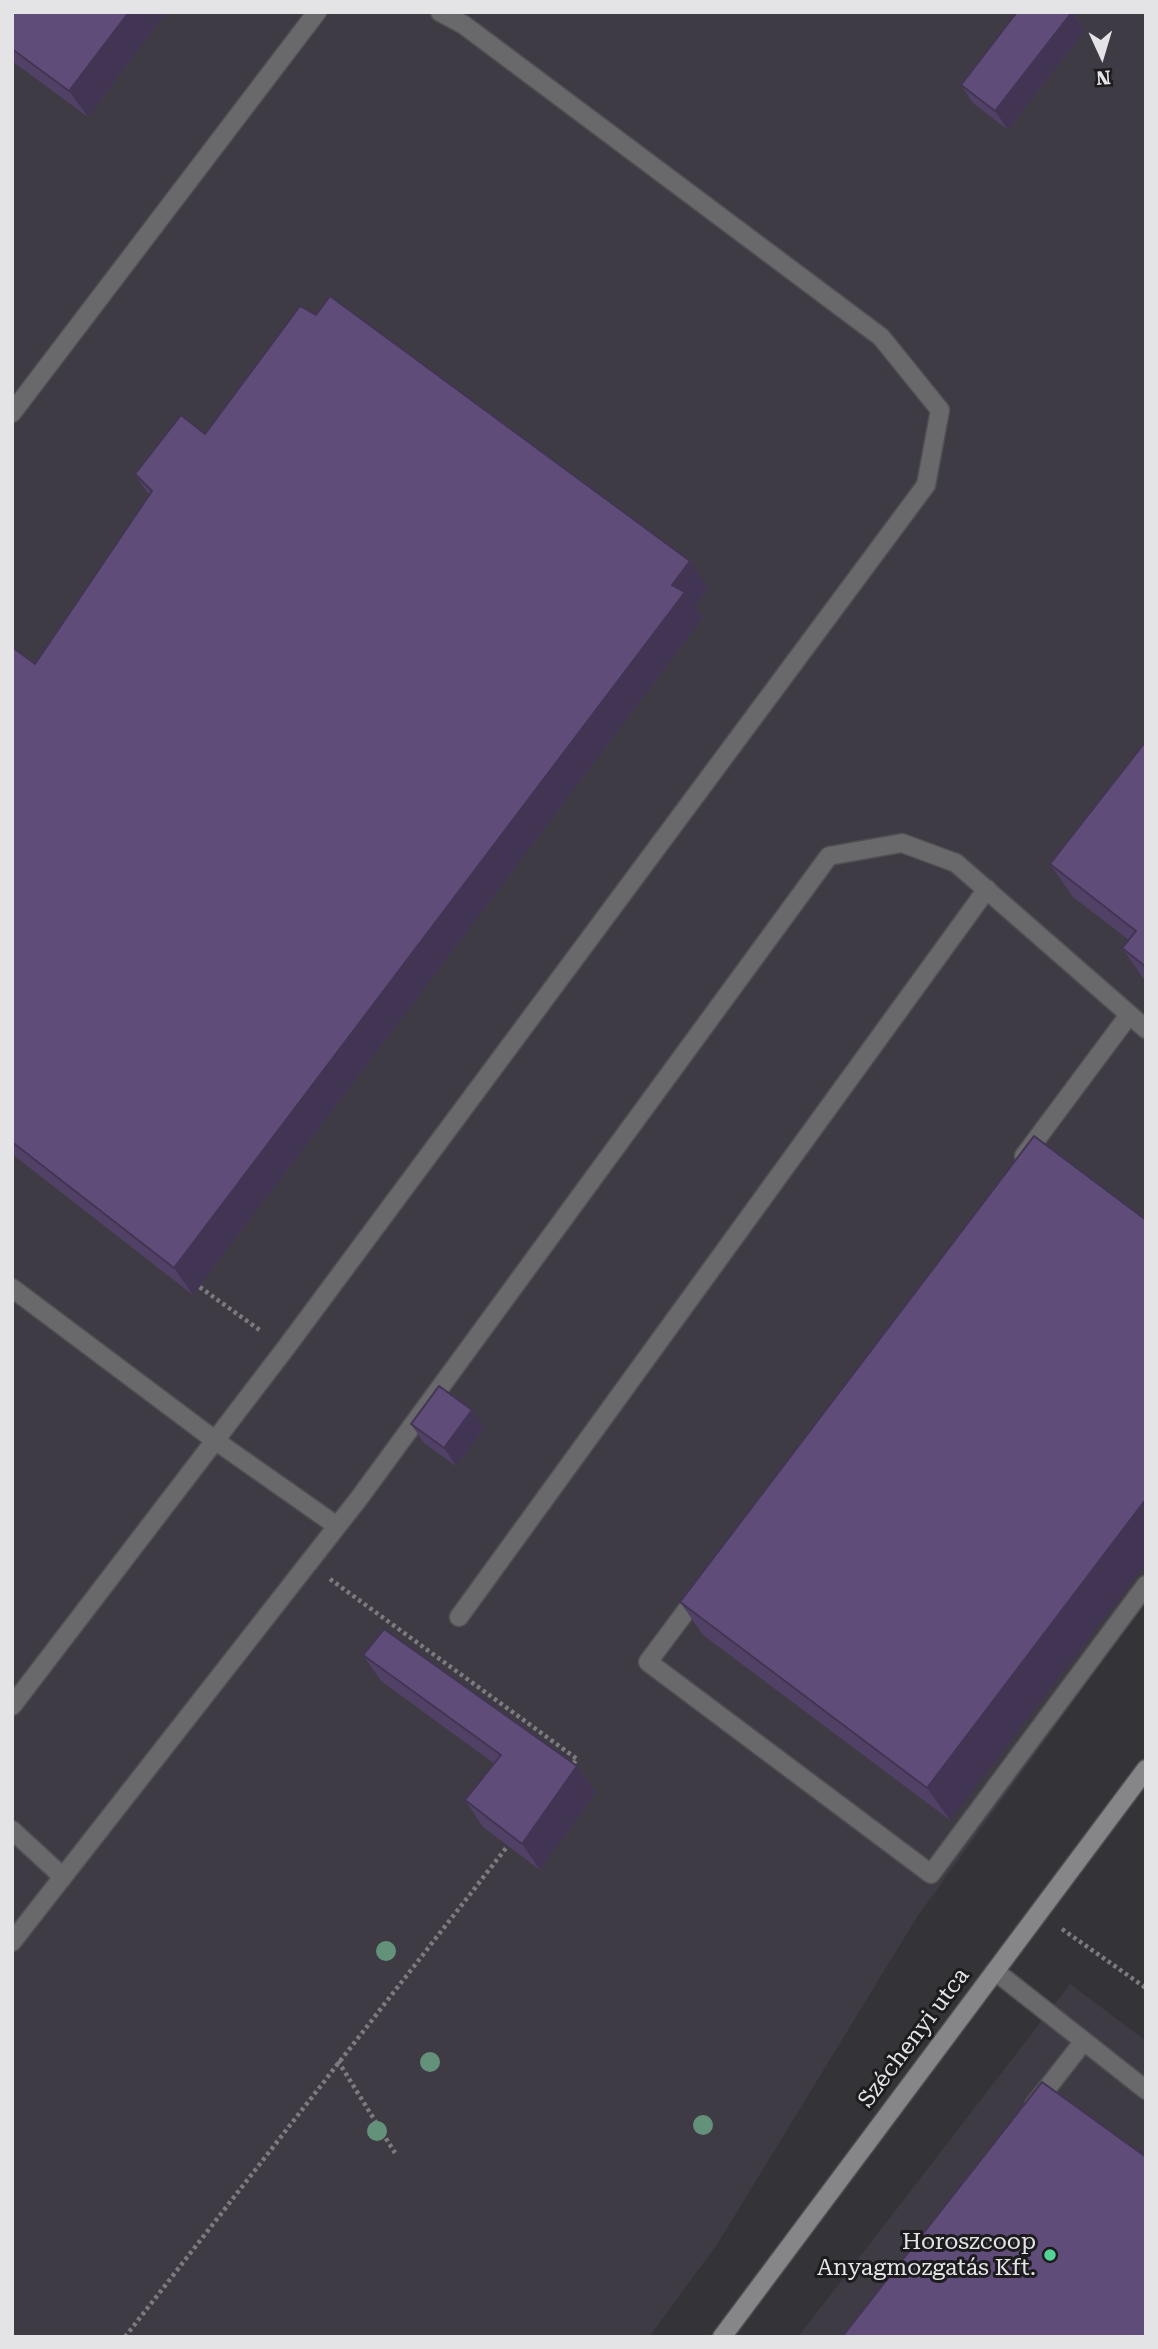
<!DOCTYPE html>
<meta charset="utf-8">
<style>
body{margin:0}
#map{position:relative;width:1158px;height:2349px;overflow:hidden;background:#343337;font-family:"Roboto Serif",serif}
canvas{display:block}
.frame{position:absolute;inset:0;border:14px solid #e4e3e6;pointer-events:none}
.north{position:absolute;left:1067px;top:21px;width:70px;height:70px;-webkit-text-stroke:5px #1c1b1d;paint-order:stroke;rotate:176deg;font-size:19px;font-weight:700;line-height:28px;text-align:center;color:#e4e3e6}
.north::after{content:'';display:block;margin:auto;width:24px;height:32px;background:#e4e3e6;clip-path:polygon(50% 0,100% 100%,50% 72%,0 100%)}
</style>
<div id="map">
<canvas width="1158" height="2349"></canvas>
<div class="frame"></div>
<div class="north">N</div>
</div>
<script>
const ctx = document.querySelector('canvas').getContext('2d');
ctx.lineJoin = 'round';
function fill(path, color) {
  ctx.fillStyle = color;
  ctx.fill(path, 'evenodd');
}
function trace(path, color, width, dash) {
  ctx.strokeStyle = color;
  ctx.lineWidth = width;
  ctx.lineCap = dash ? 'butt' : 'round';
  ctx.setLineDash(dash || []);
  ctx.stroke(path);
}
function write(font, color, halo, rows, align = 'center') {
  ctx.font = font + ' "Roboto Serif",serif';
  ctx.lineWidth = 6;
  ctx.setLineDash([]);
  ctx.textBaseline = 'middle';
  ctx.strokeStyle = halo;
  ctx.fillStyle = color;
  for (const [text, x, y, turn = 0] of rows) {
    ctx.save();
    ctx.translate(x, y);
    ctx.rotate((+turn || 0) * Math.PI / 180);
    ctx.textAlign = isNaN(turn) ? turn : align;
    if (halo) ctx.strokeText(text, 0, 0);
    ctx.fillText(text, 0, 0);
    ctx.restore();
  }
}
fill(new Path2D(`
 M12 12H1146V1601L917 1917 718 2243 649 2337H12Z
 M1070 1984 1146 2041V2337H798Z`), '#3f3b44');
const lane = new Path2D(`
 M12 413 317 12
 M1024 1156 1129 1015
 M12 1288 216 1441 337 1526
 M701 1591 648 1662 931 1874 1146 1585
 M459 1617 987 889
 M12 1706 285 1349 926 485 940 410 881 337 464 25 440 12
 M12 1830 63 1877
 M12 1942 360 1497 829 856 902 843 956 863 1146 1029
 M995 1971 1146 2090
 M1034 2105 1084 2041`);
const secondary = new Path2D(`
 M722 2337 1146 1769`);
trace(lane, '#504f53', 21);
trace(secondary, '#504f53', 21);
trace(new Path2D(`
 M194 1283 261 1331
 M330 1579 577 1759 570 1768
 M1062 1929 1146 1988
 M338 2061 395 2153
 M125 2337 510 1843`), '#7c7b7f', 4.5, [3.5, 3.5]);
trace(lane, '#69686a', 18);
trace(secondary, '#868588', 18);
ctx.fillStyle = '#63917a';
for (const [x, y] of [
 [386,1951],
 [430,2062],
 [703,2125],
 [377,2131]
]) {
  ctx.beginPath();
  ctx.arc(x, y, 10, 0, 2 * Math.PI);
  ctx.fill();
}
fill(new Path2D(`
 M12 12H166L88 117 12 61Z
 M1017 12H1073L1085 30 1008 130 973 103 961 85Z
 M205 434 708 587 695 606 703 618 193 1295 12 1154V647L35 664 149 495 135 474Z
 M1146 741V982L1122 948 1129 940 1073 897 1050 864Z
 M1034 1136 950 1820 703 1635 680 1602Z
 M472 1410 484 1428 456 1466 424 1443 411 1424Z
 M363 1655 577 1766 596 1792 540 1870 483 1827 465 1800 495 1764 381 1681Z`), '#524167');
fill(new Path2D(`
 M129 12H166L88 117 69 91Z
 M1072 12 1085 30 1008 130 995 111Z
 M690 561 708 587 695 606 703 618 193 1295 174 1268Z
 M472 1410 484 1428 456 1466 444 1448Z
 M1146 1499V1563L950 1820 927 1788Z
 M577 1766 596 1792 540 1870 522 1844Z`), '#423554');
const building = new Path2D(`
 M12 12H129L69 91 12 49Z
 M1017 12H1072L995 111 961 85Z
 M330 296 690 561 672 585 685 592 174 1268 12 1142V647L35 664 152 491 135 474 181 415 205 434 300 306 316 315Z
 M1146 741V967L1122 948 1136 931 1050 864Z
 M1034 1136 1146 1220V1499L927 1788 680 1602Z
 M439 1386 472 1410 444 1448 411 1424Z
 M384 1629 577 1766 522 1844 465 1800 501 1755 363 1655Z
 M1042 2082 1146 2157V2337H842Z`);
fill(building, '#5f4c78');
trace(building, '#423554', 2);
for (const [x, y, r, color] of [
 [1050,2255,7,"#53d396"]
]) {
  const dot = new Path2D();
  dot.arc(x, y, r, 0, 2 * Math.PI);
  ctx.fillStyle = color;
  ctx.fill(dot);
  trace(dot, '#1c1b1d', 2.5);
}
write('23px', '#e4e3e6', '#1c1b1d', [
 ["Széchenyi utca",914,2038,-53]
]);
write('23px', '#e4e3e6', '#1c1b1d', [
 ["Horoszcoop",1036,2242],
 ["Anyagmozgatás Kft.",1036,2268]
], 'right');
</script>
